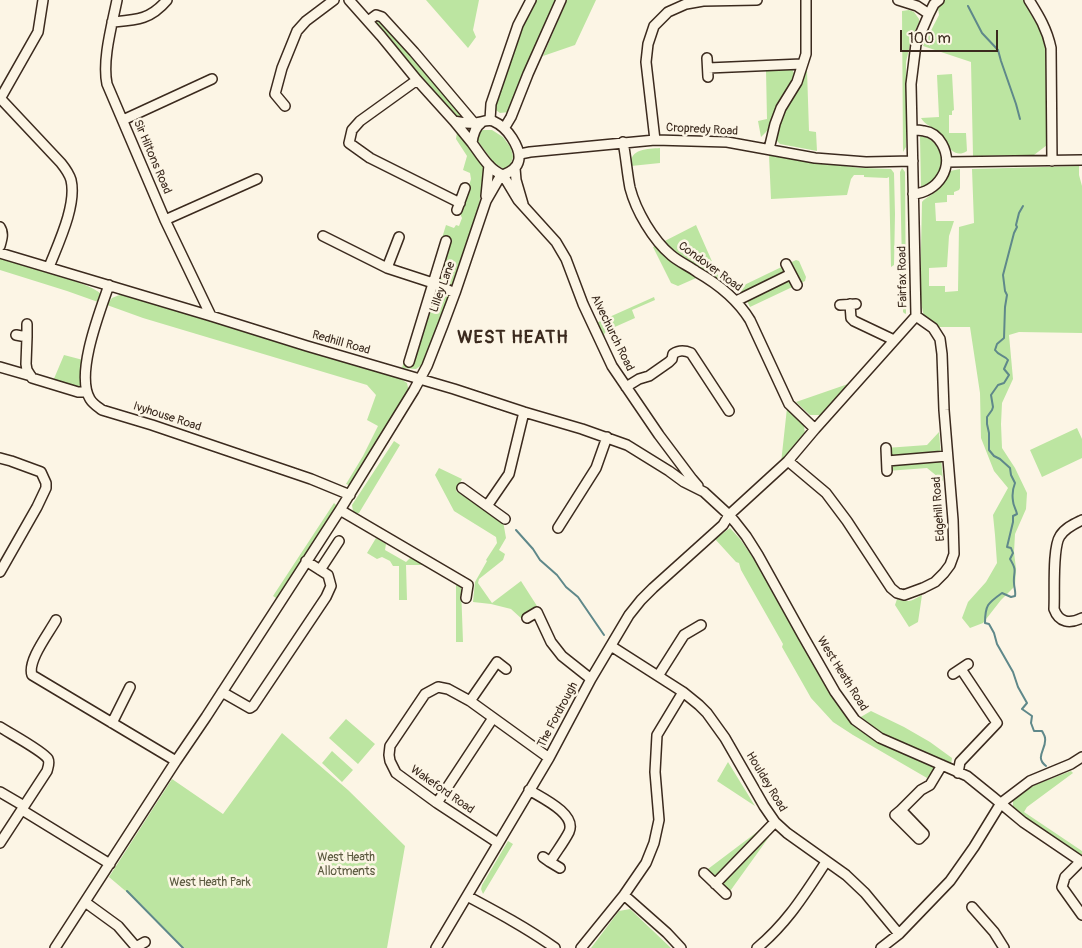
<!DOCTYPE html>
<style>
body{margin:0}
#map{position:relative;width:1082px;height:948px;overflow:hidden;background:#fcf5e5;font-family:Pangolin,sans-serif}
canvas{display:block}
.scale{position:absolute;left:900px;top:30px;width:98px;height:22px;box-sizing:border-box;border:2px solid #3b2a1e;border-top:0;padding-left:6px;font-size:15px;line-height:18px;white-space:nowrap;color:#3b2a1e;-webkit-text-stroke:4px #fcf5e5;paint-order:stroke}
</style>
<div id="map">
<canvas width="1082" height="948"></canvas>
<div class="scale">100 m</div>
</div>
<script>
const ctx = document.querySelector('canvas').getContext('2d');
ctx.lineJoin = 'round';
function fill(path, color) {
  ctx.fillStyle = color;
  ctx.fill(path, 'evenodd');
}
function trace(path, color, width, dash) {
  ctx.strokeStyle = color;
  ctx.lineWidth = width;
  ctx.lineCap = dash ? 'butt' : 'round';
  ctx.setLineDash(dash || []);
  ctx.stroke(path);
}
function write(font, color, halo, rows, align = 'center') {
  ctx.font = font + ' Pangolin,sans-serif';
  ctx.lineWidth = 5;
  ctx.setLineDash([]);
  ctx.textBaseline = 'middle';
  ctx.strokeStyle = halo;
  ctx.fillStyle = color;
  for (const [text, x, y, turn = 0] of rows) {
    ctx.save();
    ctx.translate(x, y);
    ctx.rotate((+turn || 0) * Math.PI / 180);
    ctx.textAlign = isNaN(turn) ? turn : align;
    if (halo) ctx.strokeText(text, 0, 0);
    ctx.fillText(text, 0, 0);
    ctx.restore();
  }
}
fill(new Path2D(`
 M426 0H479L473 30 476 37 468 48Z
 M534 0H558L509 112 500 113 493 108 521 27Z
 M567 0H596L575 45 543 56Z
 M937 0H1023L1041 32 1046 51 1047 145 1034 155 973 156 971 62 923 46 939 15Z
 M909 10 914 12 919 19V22L911 40 906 62V147L903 152 902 11Z
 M377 20 380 21 411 54 465 117 463 119 451 115 388 41 374 21Z
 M792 69 795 75 781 98 771 122 770 128 761 137 758 121 767 119 766 70Z
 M807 70 809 131 816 132 817 151 780 144 776 140 784 112Z
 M952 74 954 110 952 111V115H949V133H966L967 151C951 161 946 139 937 131 931 126 925 125 921 118L939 117 937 75Z
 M482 130H492L503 137 511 148 513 157 510 166 504 169 494 163 477 140 478 133Z
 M457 132 486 168 479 204 455 279 452 285 448 287 442 283 439 279 452 239 442 238 446 225 454 228 456 225 459 226 462 218 460 214 471 179 470 173 463 170 467 156 456 139Z
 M921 136C943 140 948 169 932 183 929 185 924 187 921 188L920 137Z
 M660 148V163L631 166C629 148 648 149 660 148Z
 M769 155 811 162 861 168 891 169 894 173 895 214 894 265 891 267 889 177 887 178 864 177V175H854L851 179 847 195 771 199Z
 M1079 166V175L1082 186V333L1019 332 1009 335 1013 379 1002 403 1001 424 1002 448 1015 468 1027 493 1026 509 1015 534 1014 552 1016 569 1015 586 1001 600 983 623 970 628 962 618 968 602 986 582 997 563 995 535 993 515 1008 488 994 471 981 438 980 393 970 327H939L924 317 920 298 922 202C926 197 931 196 935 192 942 186 946 179 950 171L960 169V188L959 190 954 192V195H947V202L935 203 936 221H954L949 236 947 267 929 268V286H945V292L958 291 959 227 974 223 972 169Z
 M902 168 905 172 906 314 904 313 903 312 900 172Z
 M696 225 725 291 703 275 678 286 671 283 653 247Z
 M0 258C18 264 92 283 101 294L98 302 67 291 0 270Z
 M796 260 799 261 806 277 805 281 750 307 745 297 743 298 738 288Z
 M442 291 447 293 450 299 423 364 416 369 402 368 404 361 411 363 434 295Z
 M122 294 401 379 407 383 409 392 351 486 346 484 363 456 378 426 367 420 376 395 367 385 143 318 107 305 112 298Z
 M654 297 655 300 632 310 635 318 608 330 604 334 605 336 601 334 596 323Z
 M64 355 83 360 82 384 79 387 76 389 53 381Z
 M848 384 821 415H810L796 402Z
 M787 408 804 425 805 435 781 463Z
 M1077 428 1082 439V458L1042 477 1030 450Z
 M939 432 943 481 927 468 887 471 886 448 927 445Z
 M394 441 400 445 359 513 356 514 353 511 352 505Z
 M439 468 462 479 456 491 503 521 506 538 499 550 505 554 503 560 479 579 478 583 492 603 521 581 537 606V612L523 620 511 609 491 604 473 602 475 582 487 561 486 560 497 543 496 537 454 511 435 475Z
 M334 503 338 507 280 597 276 598 273 596Z
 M730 528 740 539 761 569 853 722 875 740 935 767 927 778 853 735 833 722 811 698 782 647 783 644 741 570 739 563 736 562 715 539Z
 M376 538 386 544 385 550 406 562 411 557 424 565H406L407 600H399V566H393L390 561 382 557 377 559 367 553Z
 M456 583 461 587 463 642H456Z
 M922 595 918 622 909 627 895 605 897 599C908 603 912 601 922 595Z
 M871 711 904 727 930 742 952 758 951 765 881 736 859 718Z
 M346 719 375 744 358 764 329 738Z
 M282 733 348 790 405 846 387 948H183L142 905 109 877 172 779 223 814Z
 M332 751 353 770 342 782 322 763Z
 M728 762 755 806 717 781Z
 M1071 771 1073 773 1027 807 1024 812 1082 851V857L1036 829 1014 810 1013 806V798L1035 785Z
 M761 829 763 831 716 877H712L704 872Z
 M766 836 769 837 728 894 722 887 723 881Z
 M508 841 513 844 483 894 481 889 482 885Z
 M630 909 671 948H591L619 911Z`), '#bce5a1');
trace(new Path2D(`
 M968 6 982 33 998 50 1001 61 1016 104 1020 119
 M1023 206 1019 213 1016 225 1017 227 1014 233 1003 275 1005 291 1007 295 1005 307 1004 338 997 344 995 350C999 356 1004 355 1008 360L1004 369 1009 375 1004 383 998 385 991 395 993 407 992 410 987 417V424L989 433V450L994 456 1000 459 1010 468 1011 475 1015 483C1013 488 1012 495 1013 501 1013 505 1016 509 1017 514L1013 516V522L1007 547 1011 548 1013 553 1010 559C1018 572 1013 571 1014 583 1014 588 1016 591 1015 596L1011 597 1002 593C988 603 985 605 985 623L989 624 994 633 997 644 1013 672 1018 687 1027 703 1022 709 1032 716 1031 723 1034 731H1042C1043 733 1045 736 1045 738 1047 749 1034 757 1046 766
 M516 530 533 549 540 560 557 575 566 587 578 597 604 635
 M127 891 183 948`), '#5f888a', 2);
const minor = new Path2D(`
 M117 0C112 25 102 60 107 84L165 220 211 316
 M349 0 381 36 417 80 454 121 472 143
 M898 0 917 6 929 14
 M1029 0C1039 16 1047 29 1051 48L1052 161
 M368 21 376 15 382 17 414 52 474 123
 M112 22C136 20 150 20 167 0
 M707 58 708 77
 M708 68 802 64
 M417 80 360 121 352 130 349 143 370 158 460 203
 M0 98 61 163C65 168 69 173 71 180 77 205 58 244 49 267
 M0 99 38 32 43 0
 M285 106 275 94 282 68 297 31 306 21 334 0
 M123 120 212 79
 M490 120 491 104 518 25 531 0
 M454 121C461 122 467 124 474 123 480 123 487 119 493 121 502 125 507 130 512 138 523 155 522 168 503 175 489 170 481 155 472 143 473 134 475 127 482 122
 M505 127 511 117 528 74 561 0
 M912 130C916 130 920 130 924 131 932 132 938 137 942 144 955 167 938 192 913 194
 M655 140 646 62 648 44 654 26 668 12 686 4 703 1 757 0
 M623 142C626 157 627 173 630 188 636 211 653 240 671 255 679 262 689 266 697 272 718 284 737 299 750 320L789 404 815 429
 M769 149 775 124 781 108 797 82 806 54V0
 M520 154 530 152 655 140 727 142 815 158 866 162 913 161
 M947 162 1082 160
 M515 168 516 180 523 204
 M503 175 518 200 556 242 566 259 583 304 612 366 659 435 692 479 698 486
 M486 196 489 165
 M457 210 465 188
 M165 220 257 179
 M0 227C4 233 2 239 0 246
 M323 236 387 268 433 283 455 293
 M0 253 211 316 307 346 454 389 524 412 582 429 627 445 669 471 684 482 704 492 729 515 735 522 746 536 758 555 803 636 835 692 855 720 880 738 967 776 993 797 1023 822 1082 862
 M786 264 797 285
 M387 268 399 237
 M109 285C100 311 75 374 90 399 93 404 98 407 102 410L152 425 311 479 350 495
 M736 301 791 274
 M850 304 851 318 854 321 894 340
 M840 305 856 304
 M16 335 27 337V324
 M27 337 26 364 27 370 32 378 78 392H87
 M409 362 446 241
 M0 367 31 376
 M626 387 639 379 649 376 669 362 672 359 673 354C679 350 684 350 691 353L729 411
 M886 448 887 471
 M0 458 11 461 41 472 46 483V488L37 507 0 572
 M788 461 826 493 847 521 891 588 897 593 904 595 923 588 935 582 944 573 950 565 954 554 953 520 944 410 942 354 940 339 933 328 916 316
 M887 461 947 456
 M462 488 505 519
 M487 506 509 474 524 412
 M340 510 468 585 466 598
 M1082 520C1074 524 1065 528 1060 536 1052 548 1055 592 1054 609 1059 623 1070 624 1082 618
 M558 528 596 468 607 437
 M320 570 339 541
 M527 618 537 612 551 642 562 656 591 679
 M56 620C49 633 27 661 32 675L176 761
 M611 646 683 692 699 705 707 713 725 738 764 806 775 822 787 833 846 875 865 893 899 934
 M953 674 968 664
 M658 676 684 635 701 625
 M222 692 250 708 253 706 326 597 331 586 328 575 306 561
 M470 701 497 662 506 669
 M112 723 130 687
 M0 727C9 733 43 751 48 759 50 763 48 767 47 771L0 843
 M958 773 960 762 997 723 961 669
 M529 790C542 798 577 814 569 832 564 842 556 852 550 862L543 857
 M0 792 24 806
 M437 803 493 718
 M22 810 110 864
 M901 810 895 815 919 839 924 834 901 810 921 790 930 785 942 765
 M498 843 437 803 396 773 390 761 389 755 390 746 425 694 438 687 448 689 470 701 549 758
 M1081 861 1065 877 1062 887 1082 915
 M550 862 560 868
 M704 873 726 894
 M715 884 775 822
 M624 895 667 933 681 948
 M467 896C497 912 527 928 555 948
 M85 902 118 926 136 947 145 942
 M972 907 994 932 1004 948
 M55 948 176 761 206 717 340 510 414 390 427 366 443 325 455 293 486 201 501 175
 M436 948 549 758 591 679 629 615 641 600 653 588 723 525 729 515 788 461 815 429 916 316 911 84 916 44 929 14 934 4 939 0
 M581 948 624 895 646 863 654 843 659 820 655 772 657 735 683 692
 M757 948C788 922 804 895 826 862
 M881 948 899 934 950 881 974 847 1001 803 1030 781 1071 764 1082 757`);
trace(minor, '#3b2a1e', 12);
trace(minor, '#fcf5e5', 9);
write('12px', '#3b2a1e', '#fcf5e5', [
 ["Cropredy Road",702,130,3],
 ["Sir Hiltons Road",152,157,67],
 ["Condover Road",710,267,36],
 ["Fairfax Road",903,277,-91],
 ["Lilley Lane",443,287,-70],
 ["Alvechurch Road",612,333,64],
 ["Redhill Road",341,343,16],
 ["Ivyhouse Road",167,417,18],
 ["Edgehill Road",939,509,-94],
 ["West Heath Road",842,674,58],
 ["The Fordrough",558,715,-62],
 ["Houldey Road",766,782,59],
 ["Wakeford Road",442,790,35]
]);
write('12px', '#5b593f', '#fcf5e5', [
 ["West Heath",346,858],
 ["Allotments",346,872],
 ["West Heath Park",210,883]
]);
ctx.letterSpacing = '1px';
write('bold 18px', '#3b2a1e', '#fcf5e5', [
 ["WEST HEATH",513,338]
]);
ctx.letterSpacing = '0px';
</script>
